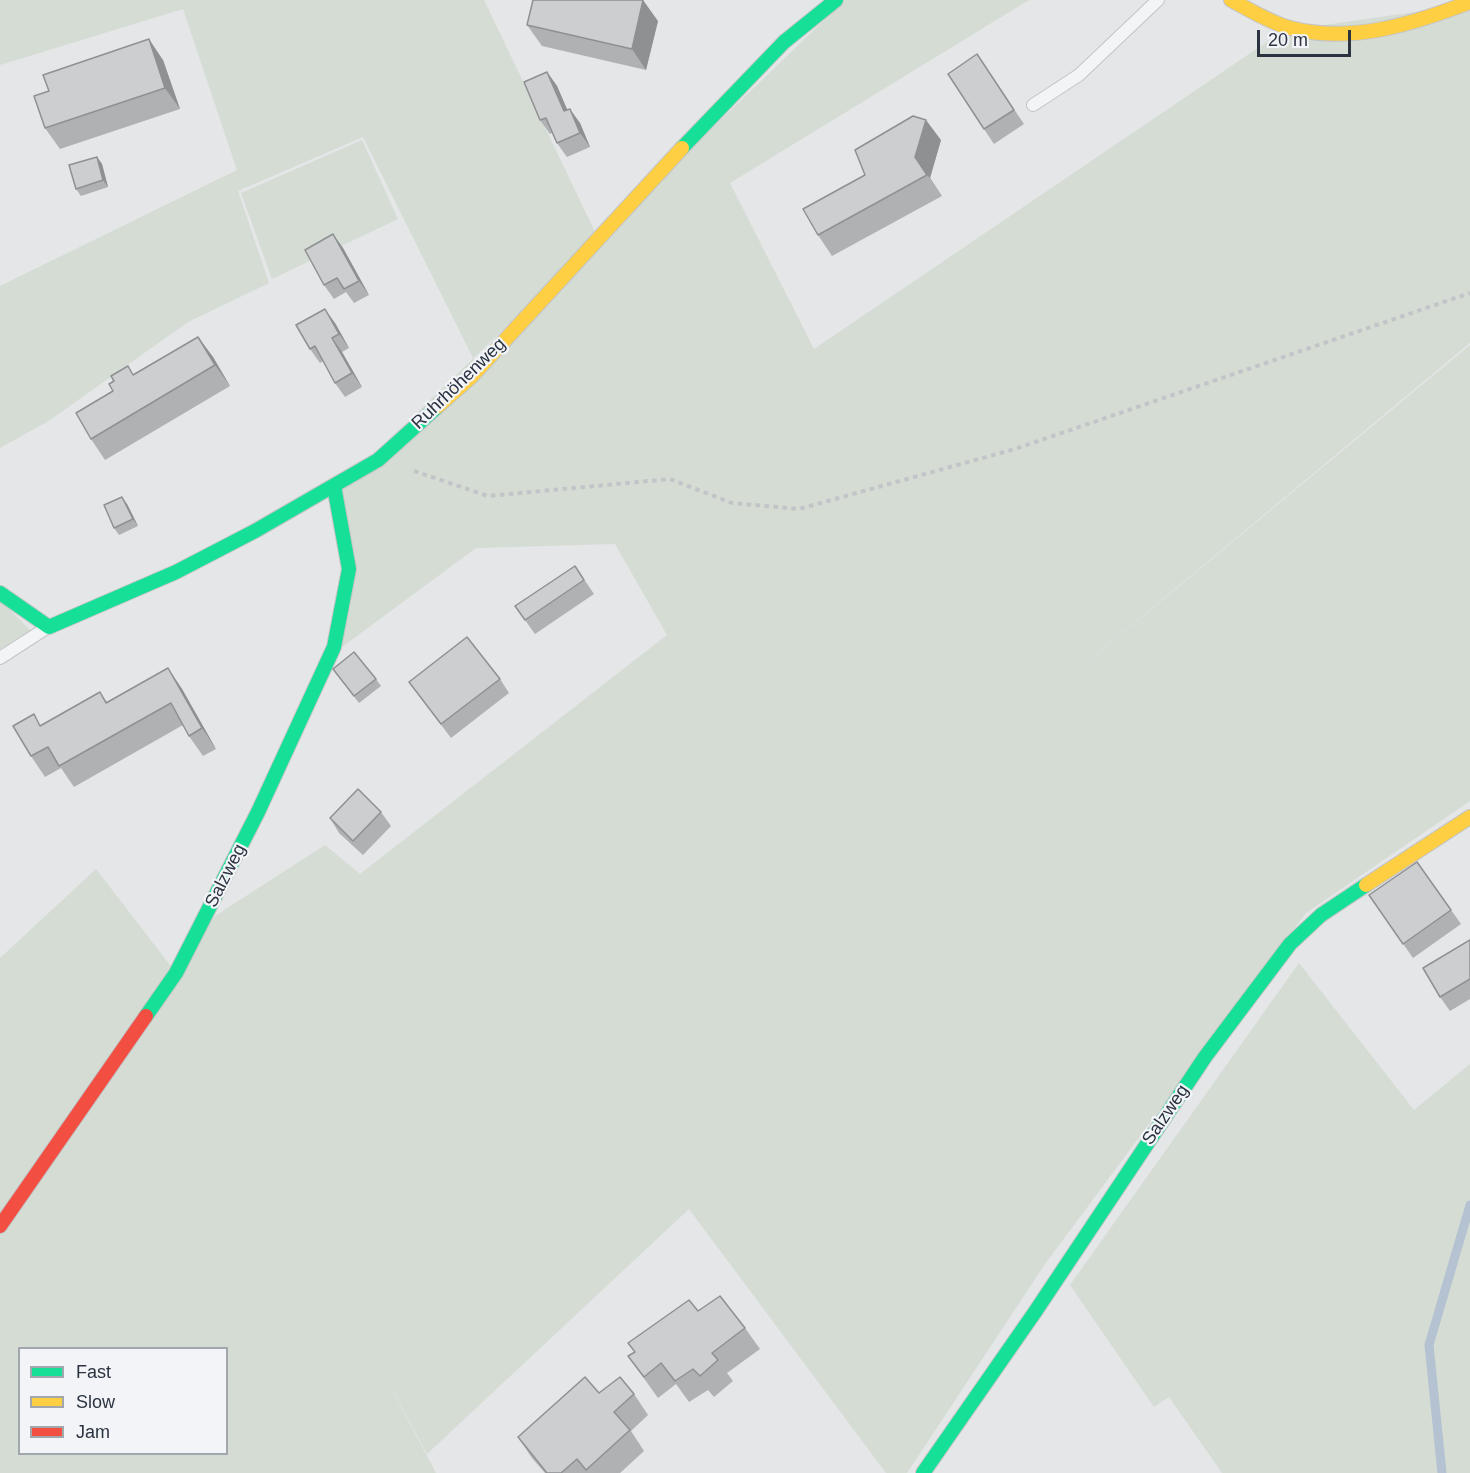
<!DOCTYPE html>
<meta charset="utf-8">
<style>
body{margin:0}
#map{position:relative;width:1470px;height:1473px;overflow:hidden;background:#e4e6e8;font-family:Arial,sans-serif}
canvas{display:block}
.legend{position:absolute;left:18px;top:1347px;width:210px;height:108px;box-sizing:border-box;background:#f2f4f7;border:2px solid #a2a7ae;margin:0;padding:8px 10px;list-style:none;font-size:18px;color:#2b3341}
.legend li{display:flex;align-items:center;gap:12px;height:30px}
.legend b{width:30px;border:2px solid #a2a7ae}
.scale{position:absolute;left:1257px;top:30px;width:94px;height:27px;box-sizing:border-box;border:3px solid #2b3341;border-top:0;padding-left:8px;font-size:18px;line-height:21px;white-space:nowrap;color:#2b3341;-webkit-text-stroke:4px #f2f4f7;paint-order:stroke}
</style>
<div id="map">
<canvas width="1470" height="1473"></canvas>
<ul class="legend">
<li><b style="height:8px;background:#16e098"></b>Fast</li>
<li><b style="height:8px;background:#ffcf43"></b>Slow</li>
<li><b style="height:8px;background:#f24e42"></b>Jam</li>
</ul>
<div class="scale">20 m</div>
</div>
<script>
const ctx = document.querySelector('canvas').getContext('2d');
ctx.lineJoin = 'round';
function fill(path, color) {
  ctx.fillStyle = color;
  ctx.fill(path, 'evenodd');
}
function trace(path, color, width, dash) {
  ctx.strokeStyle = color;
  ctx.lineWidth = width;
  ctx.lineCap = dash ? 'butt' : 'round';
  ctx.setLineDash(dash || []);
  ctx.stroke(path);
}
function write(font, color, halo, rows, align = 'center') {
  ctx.font = font + ' Arial,sans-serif';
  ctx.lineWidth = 4.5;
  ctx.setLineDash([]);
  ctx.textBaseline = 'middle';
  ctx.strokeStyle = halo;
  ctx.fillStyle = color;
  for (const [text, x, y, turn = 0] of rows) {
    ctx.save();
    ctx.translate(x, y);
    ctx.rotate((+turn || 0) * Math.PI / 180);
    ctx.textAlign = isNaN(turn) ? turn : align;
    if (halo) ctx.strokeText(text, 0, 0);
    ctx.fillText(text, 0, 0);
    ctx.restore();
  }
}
fill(new Path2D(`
 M0 0H484L595 232 476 364 363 137 238 191 269 283 188 322 50 420 0 448V286L237 170 183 9 0 65Z
 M845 0H1029L730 183 814 349 1283 31 1470 4V343L1020 718 1470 345V801L1306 913 1045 1264 907 1473H886L689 1209 427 1454 374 1355 436 1473H0V1234L215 916 325 845 360 874 667 635 615 544 476 548 342 647 341 486ZM20 1348H226V1454H20Z
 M362 140 398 219 272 279 241 193Z
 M0 600 31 631 0 651Z
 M96 869 173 969 0 1215V958Z
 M1299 963 1414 1110 1470 1064V1473H1222L1169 1397 1154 1407 1070 1285Z`), '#d4dcd4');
trace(new Path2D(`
 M1442 1473 1429 1345 1470 1205`), '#b4c2d1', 9);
const lane = new Path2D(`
 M1033 105 1079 75 1158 0
 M0 658 45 629`);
const fast = new Path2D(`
 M682 148 784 42 836 0
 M0 593 49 627 176 572 255 531 378 460 437 407
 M146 1016 176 973 258 812 334 647 349 569 334 486
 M923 1473 1035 1312 1205 1057 1290 944 1321 915 1366 885`);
const slow = new Path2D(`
 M1231 0C1250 10 1269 22 1290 28 1351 44 1413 24 1470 2
 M437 407 471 377 682 148
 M1366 885 1470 817`);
const jam = new Path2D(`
 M0 1226 146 1016`);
trace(lane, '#c2c4c6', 14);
trace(fast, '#c2c4c6', 16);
trace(slow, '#c2c4c6', 16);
trace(jam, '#c2c4c6', 16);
trace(new Path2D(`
 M414 471 488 496 670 479 732 503 799 509 1015 449 1470 293`), '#c3c4c8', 4, [4.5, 4.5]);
trace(lane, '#f3f4f5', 12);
trace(fast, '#16e098', 14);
trace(slow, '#ffcf43', 14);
trace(jam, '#f24e42', 14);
fill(new Path2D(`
 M658 21 646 70 542 46 527 25Z
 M977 54 1024 124 994 144 984 129Z
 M163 60 180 109 60 149 45 128Z
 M547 72 557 86 567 110 580 123 590 147 567 157 557 143 552 133 550 134 540 120Z
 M941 140 930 178 942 196 832 256 818 235 865 175Z
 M97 157 102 164 108 187 81 196 76 189Z
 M333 234 343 248 369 295 354 303 346 292 334 299 324 285Z
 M335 323 349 348 342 352 362 387 345 397 335 383 323 361 320 363 310 349Z
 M198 337 213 357 230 386 105 460 91 439 113 391 134 374Z
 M127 504 138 526 119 535 114 528Z
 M575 566 594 594 535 634 515 606Z
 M168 668 182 689 216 749 203 756 189 736 183 725 74 787 61 768 45 777 31 756 41 725 100 692 107 702Z
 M333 669 376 679 381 686 359 703Z
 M500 679 509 693 451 738 409 682Z
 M381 812 391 826 363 855 339 833 330 818Z
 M1417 862 1461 924 1413 958 1369 895Z
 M1470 940V999L1450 1011 1440 997Z
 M698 1311 745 1328 760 1349 727 1373 733 1381 714 1397 708 1390 689 1402 676 1384 658 1398 628 1356 635 1352 628 1343Z
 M599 1393 634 1394 648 1415 631 1431 644 1451 620 1473H545L532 1458 518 1437Z`), '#afb1b3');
fill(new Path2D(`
 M643 0 658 21 646 70 632 49Z
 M149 39 163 60 180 109 165 88Z
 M547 72 557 86 574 125 564 111Z
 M570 109 580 123 590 147 580 133Z
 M926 120 941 140 930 178 942 196 915 157Z
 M97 157 102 164 108 187 103 180Z
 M333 234 343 248 369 295 359 281Z
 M325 309 335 323 349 348 339 334Z
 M198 337 213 357 230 386 215 365Z
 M332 338 342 352 362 387 352 373Z
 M122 497 127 504 138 526 133 519Z
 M168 668 182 689 216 749 202 728Z`), '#8f9092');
const building = new Path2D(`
 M533 0H643L632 49 527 25Z
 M149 39 165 88 45 128 34 96 49 91 43 75Z
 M977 54 1014 110 984 129 948 74Z
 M547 72 564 111 570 109 580 133 557 143 546 118 540 120 524 82Z
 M913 116 926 120 915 157 927 175 818 235 803 209 865 175 855 150Z
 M97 157 103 180 76 189 69 165Z
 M333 234 359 281 344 289 337 278 324 285 305 250Z
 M325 309 339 334 332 338 352 373 335 383 315 346 310 349 296 325Z
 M198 337 215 365 91 439 76 413 113 391 109 384 114 381 111 376 128 366 133 375Z
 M122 497 133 519 114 528 104 505Z
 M575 566 584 580 525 620 515 606Z
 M467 637 500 679 441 724 409 682Z
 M354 652 376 679 354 696 333 669Z
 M168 668 202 728 189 736 171 703 59 766 48 747 31 756 13 726 34 714 40 726 100 692 106 703Z
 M358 789 381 812 353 841 330 818Z
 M1417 862 1451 910 1403 944 1369 895Z
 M1470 940V979L1440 997 1423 968Z
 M720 1296 745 1328 712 1353 718 1360 700 1376 693 1369 675 1381 661 1363 644 1377 628 1356 635 1352 628 1343 689 1300 698 1311Z
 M585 1377 599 1393 620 1377 634 1394 614 1412 630 1430 586 1470 577 1459 561 1473H547L518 1437Z`);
fill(building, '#ccced0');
trace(building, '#8f9092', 1.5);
write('18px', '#2b3341', '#f2f4f7', [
 ["Ruhrhöhenweg",459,384,-44],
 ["Salzweg",226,876,-63],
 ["Salzweg",1166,1115,-56]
]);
</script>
